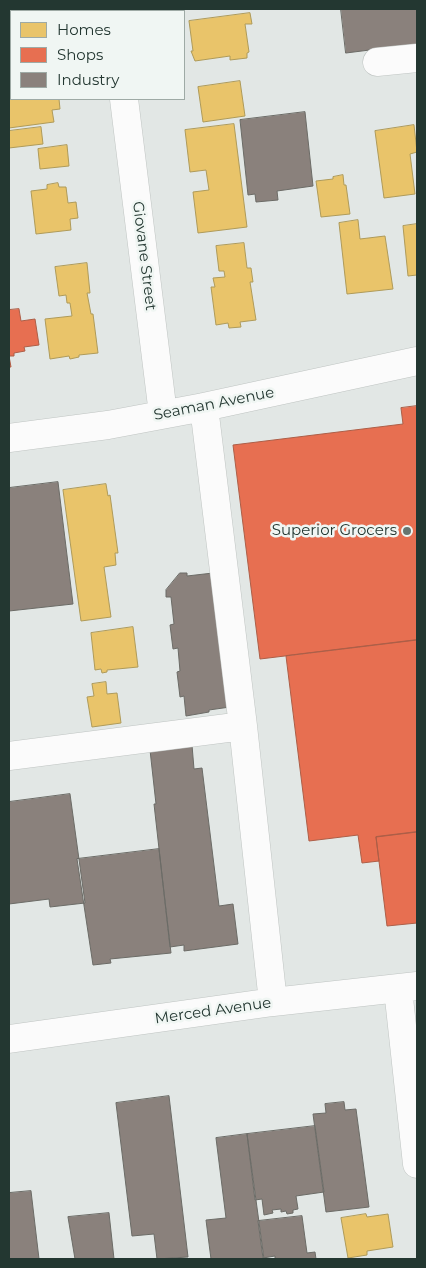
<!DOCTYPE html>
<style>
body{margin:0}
#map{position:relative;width:426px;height:1268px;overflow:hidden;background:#e2e7e5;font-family:Montserrat,sans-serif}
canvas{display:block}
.frame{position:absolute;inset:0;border:10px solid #233731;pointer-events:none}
.legend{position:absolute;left:10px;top:10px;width:175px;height:90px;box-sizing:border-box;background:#f0f6f3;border:1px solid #9eaaa5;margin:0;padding:6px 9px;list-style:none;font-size:15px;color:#233731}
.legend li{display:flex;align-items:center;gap:10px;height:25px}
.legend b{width:25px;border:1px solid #9eaaa5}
</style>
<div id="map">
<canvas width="426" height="1268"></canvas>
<div class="frame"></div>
<ul class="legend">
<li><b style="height:14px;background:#e9c46a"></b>Homes</li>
<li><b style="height:14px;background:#e76f51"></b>Shops</li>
<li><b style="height:14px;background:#8a817c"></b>Industry</li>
</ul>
</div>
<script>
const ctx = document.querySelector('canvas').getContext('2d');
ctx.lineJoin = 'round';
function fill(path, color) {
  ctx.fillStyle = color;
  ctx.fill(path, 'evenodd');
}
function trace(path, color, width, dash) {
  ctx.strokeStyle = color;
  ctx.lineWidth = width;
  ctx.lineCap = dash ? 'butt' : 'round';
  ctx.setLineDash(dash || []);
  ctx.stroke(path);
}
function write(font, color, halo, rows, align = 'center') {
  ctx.font = font + ' Montserrat,sans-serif';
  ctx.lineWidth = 5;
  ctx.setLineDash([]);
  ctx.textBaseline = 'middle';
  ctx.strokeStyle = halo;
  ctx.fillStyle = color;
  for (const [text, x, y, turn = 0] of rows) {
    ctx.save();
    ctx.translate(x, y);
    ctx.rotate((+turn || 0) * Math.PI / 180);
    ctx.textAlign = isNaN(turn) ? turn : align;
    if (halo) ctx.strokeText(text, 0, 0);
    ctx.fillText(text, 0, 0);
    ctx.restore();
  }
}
const homes = new Path2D(`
 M9 9H34V11H11V15H9Z
 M250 13 252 24H245L249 52 247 53V58L230 60V56L195 61 191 51H193L189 21Z
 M9 45H11V99H59L60 109 52 110 54 122 9 128Z
 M240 81 245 116 203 122 198 87Z
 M234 124 247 227 198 233 193 192 209 190 206 170 190 172 185 130Z
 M414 125 417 152 410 154 415 194 384 198 375 131Z
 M41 127 43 144 9 148V131Z
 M67 145 69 166 40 169 38 149Z
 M343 175 344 185H346L350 214 321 217 316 181 333 179V177Z
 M58 183 59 187H66L68 203 76 202 78 218 70 219 71 230 36 234 31 191 47 189V185Z
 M358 220 360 239 385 236 393 289 347 294 339 223Z
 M417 224V275L408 276 403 226Z
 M244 243 247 268H251L253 282H250L256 320 240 322 241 327 229 328 228 323 216 325 211 287H215L213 278 225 277 224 271H219L216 246Z
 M87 263 90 293H87L91 314H93L98 353 79 355V357L70 359 69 356 50 359 45 319 72 316 70 303H67L66 295 59 296 55 267Z
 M106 484 108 496 110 495 118 553H115L116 565 104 567 111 617 81 621 63 490Z
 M133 627 138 667 107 670V672L102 673 101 669 95 670 91 633Z
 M106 682 107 694 117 693 121 723 92 727 87 697 94 696 92 684Z
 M366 1214 367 1217 388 1214 393 1247 367 1251V1255L348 1258 341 1218Z`);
fill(homes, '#e9c46a');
trace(homes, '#ae9a59', 1);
const shops = new Path2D(`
 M19 309 21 321 35 319 39 345 24 347 25 351 14 353V356H9L11 367H9V310Z
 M417 406V640L260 659 233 445 403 424 401 408Z
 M417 640V832L376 837 379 861 362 863 358 835 309 841 286 656Z
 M417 832V923L387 926 376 837Z`);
fill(shops, '#e76f51');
trace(shops, '#ac5e47', 1);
const industry = new Path2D(`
 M341 9H417V44L346 53Z
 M305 112 313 186 277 191 278 200 256 202 255 194 248 195 240 120Z
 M58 482 73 604 9 611V488Z
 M180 573H187V576L213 573 230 707 209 710V712L186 716 184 696 180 697 177 672 180 671 178 648 173 649 170 625 174 624 171 597H166V590Z
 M192 745 194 769 202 768 219 906 233 904 238 944 184 951V945L170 947 154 804H156L150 750Z
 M70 794 85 903 50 907 49 899 9 904V802Z
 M159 849 171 953 110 959 111 963 93 965 77 859Z
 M169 1096 188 1257 157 1259 154 1234 132 1236 116 1103Z
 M344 1102 345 1110 356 1109 369 1207 326 1212 313 1114 326 1113 325 1104Z
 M315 1126 324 1192 296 1196 298 1209 293 1210V1213L287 1214 286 1211 281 1212V1209L272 1210 273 1213 264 1215 262 1199 255 1200 247 1134Z
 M247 1134 264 1259H211L206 1220 226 1218 216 1138Z
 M31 1191 39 1259H9V1193Z
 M109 1213 114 1259H75L68 1217Z
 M302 1216 307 1253 315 1252 316 1259H275V1256L263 1258 258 1221Z`);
fill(industry, '#8a817c');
trace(industry, '#6b6b66', 1);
const minor = new Path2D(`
 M113 9V11
 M377 62 417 58
 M124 99 163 414
 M204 407 243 726 273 1002
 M9 438 108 425 204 407 417 361
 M9 756 243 726
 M398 989 417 1164
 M9 1039 273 1002 417 986`);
trace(minor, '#bfc4c2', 29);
trace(minor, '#fbfbfb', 28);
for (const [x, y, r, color] of [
 [407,531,5,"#667570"]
]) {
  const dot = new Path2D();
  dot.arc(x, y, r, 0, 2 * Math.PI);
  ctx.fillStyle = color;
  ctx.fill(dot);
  trace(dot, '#f0f6f3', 2);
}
write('15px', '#233731', '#f0f6f3', [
 ["Giovane Street",144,256,83],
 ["Seaman Avenue",214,404,-11],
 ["Merced Avenue",213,1011,-8]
]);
write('15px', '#233731', '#f0f6f3', [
 ["Superior Grocers",397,531]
], 'right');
</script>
